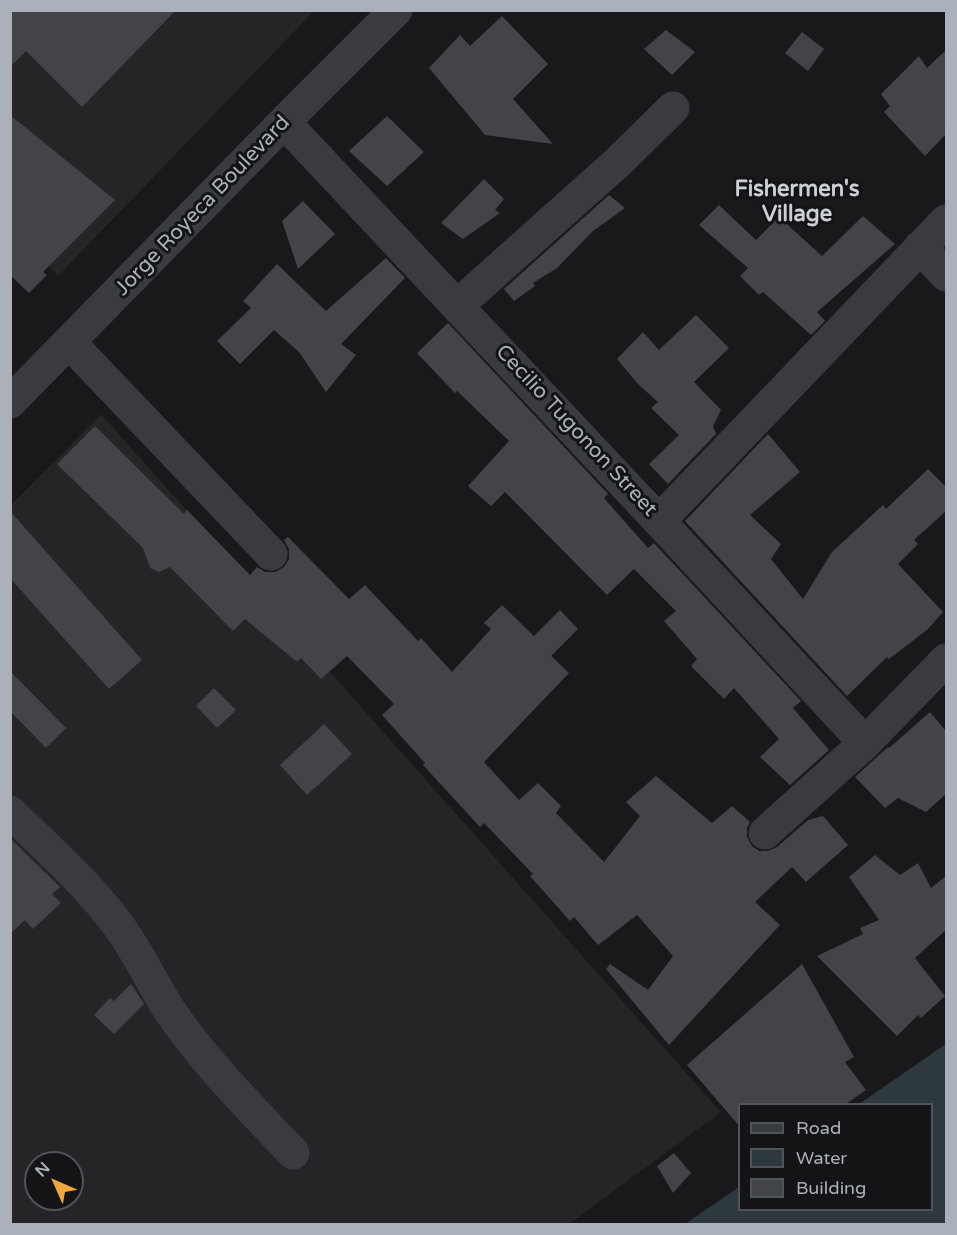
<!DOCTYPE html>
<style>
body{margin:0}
#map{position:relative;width:957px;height:1235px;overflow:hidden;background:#19191b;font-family:"Varela Round",sans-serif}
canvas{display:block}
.frame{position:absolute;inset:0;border:12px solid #abb1ba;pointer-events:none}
.legend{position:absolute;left:738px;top:1103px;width:195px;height:108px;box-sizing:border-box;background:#141416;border:2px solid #505358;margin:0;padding:8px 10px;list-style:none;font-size:18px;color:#abb1ba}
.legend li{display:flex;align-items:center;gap:12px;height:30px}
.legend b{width:30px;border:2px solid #505358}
.north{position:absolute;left:24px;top:1151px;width:60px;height:60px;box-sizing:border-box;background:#141416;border:2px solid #505358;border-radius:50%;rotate:315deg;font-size:16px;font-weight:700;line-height:24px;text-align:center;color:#abb1ba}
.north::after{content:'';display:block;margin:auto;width:21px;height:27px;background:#f1a83b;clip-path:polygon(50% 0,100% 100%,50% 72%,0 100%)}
</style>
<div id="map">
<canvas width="957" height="1235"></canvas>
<div class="frame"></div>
<ul class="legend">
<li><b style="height:8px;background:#3a3b40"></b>Road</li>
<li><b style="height:16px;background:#2e393f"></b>Water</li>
<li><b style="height:16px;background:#434448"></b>Building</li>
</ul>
<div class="north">N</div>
</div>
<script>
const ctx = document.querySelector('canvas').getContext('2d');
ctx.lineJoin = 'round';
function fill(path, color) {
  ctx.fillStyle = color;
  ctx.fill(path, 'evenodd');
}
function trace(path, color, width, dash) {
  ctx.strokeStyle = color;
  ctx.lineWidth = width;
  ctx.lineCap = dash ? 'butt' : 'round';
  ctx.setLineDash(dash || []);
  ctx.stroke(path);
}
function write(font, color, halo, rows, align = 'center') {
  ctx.font = font + ' "Varela Round",sans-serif';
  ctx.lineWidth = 6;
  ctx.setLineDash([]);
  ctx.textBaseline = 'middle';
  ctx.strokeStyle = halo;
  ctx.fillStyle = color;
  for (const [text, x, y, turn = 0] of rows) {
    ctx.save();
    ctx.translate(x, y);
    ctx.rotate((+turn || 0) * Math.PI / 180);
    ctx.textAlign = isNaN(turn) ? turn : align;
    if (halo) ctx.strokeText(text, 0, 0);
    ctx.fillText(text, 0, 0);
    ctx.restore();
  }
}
fill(new Path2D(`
 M10 11H314L58 276 11 229Z
 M101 414 721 1112 569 1224H11V505ZM36 1163H72V1199H36Z`), '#252528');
fill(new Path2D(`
 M946 1044V1224H685L739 1187 740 1210H932V1104H859Z`), '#2e393f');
fill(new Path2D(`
 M10 10H176L82 107 26 51 10 67Z
 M502 16 548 64 513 99 553 144 485 135 429 68 460 35 470 46Z
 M666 30 695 52 672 75 644 49Z
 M802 32 824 49 808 71 785 53Z
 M946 50V134L925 156 884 112 890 106 881 94 919 56 927 68Z
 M10 115 115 200 43 272 47 275 29 293 10 275Z
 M387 116 424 152 387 186 349 151Z
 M484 179 504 199 495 210 500 213 463 239 441 223Z
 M609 195 625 208 593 231 557 268 533 283 535 286 514 301 504 289Z
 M303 201 335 234 298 269 282 221Z
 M719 205 756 240 779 217 822 256 863 216 895 244 817 312 825 321 811 335 763 292 759 295 740 276 748 268 699 225Z
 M386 258 405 278 341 344 356 355 326 392 299 352 274 330 240 364 217 341 251 308 243 301 277 264 326 311Z
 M696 315 729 348 694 382 721 410 713 426 716 434 668 484 649 464 679 435 651 408 658 402 638 384 617 359 643 332 659 350Z
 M448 323 608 494 604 498 648 548 654 543 801 701 793 708 829 750 790 785 760 757 779 739 734 688 724 699 691 666 697 659 664 621 676 611 634 569 607 595 505 492 491 506 468 486 509 441 457 391 455 393 417 353Z
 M95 426 184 514 187 510 250 575 257 567 265 572H275L284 567 289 559V549L284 540 288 537 349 599 365 585 418 641 421 638 452 672 491 629 484 623 502 605 534 636 560 610 578 629 551 656 569 673 484 762 519 800 538 783 561 806 556 813 604 862 640 816 626 802 656 776 712 823 732 806 750 822 747 828V837L752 846 759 851H768L777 847 808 820 823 816 848 845 806 882 792 867 755 902 780 925 669 1045 606 969 610 964 648 990 673 956 637 915 598 945 574 917 570 921 530 876 533 874 484 823 480 827 423 765 425 763 382 715 394 704 347 656 321 679 301 658 297 662 245 619 233 631 170 567 159 572 150 568 143 548 57 464Z
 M768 434 800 472 750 515 781 544 771 559 803 599 832 552 883 505 886 509 928 469 946 487V511L914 540 918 544 898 564 943 612 928 629 889 659 887 657 847 696 685 521Z
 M10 511 142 660 109 689 10 578Z
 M10 671 66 728 46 748 10 711Z
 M214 688 236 710 217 728 196 706Z
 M930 712 946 731V794L926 812 898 798 885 808 855 777 888 747 889 748Z
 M324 724 352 754 307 795 280 765Z
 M10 838 60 887 52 894 61 903 33 929 25 920 10 934Z
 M875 855 900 875 918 863 931 888 946 876V930L915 958 945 996 921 1018 918 1015 897 1036 817 956 863 934 860 928 879 920 849 877Z
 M802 964 854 1057 845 1062 866 1090 846 1104H740V1127L687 1065Z
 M131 984 144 1004 114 1034 94 1015 110 998 114 1001Z
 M674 1153 691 1173 673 1193 657 1166Z`), '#434448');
trace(new Path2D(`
 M284 122 659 521 865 743
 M920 247 946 275
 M458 305 618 162 673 108
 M69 342 271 554
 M10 402 284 122 396 10
 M659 521 946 221
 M10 812C46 847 85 881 115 921 137 949 151 982 170 1011 205 1063 251 1108 293 1153
 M765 833 865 743 946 660`), '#3a3b40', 33);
write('21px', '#abb1ba', '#141416', [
 ["Jorge Royeca Boulevard",203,206,-46],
 ["Cecilio Tugonon Street",576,431,47]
]);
write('bold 22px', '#ccd0d6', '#141416', [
 ["Fishermen's",797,190],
 ["Village",797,215]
]);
</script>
